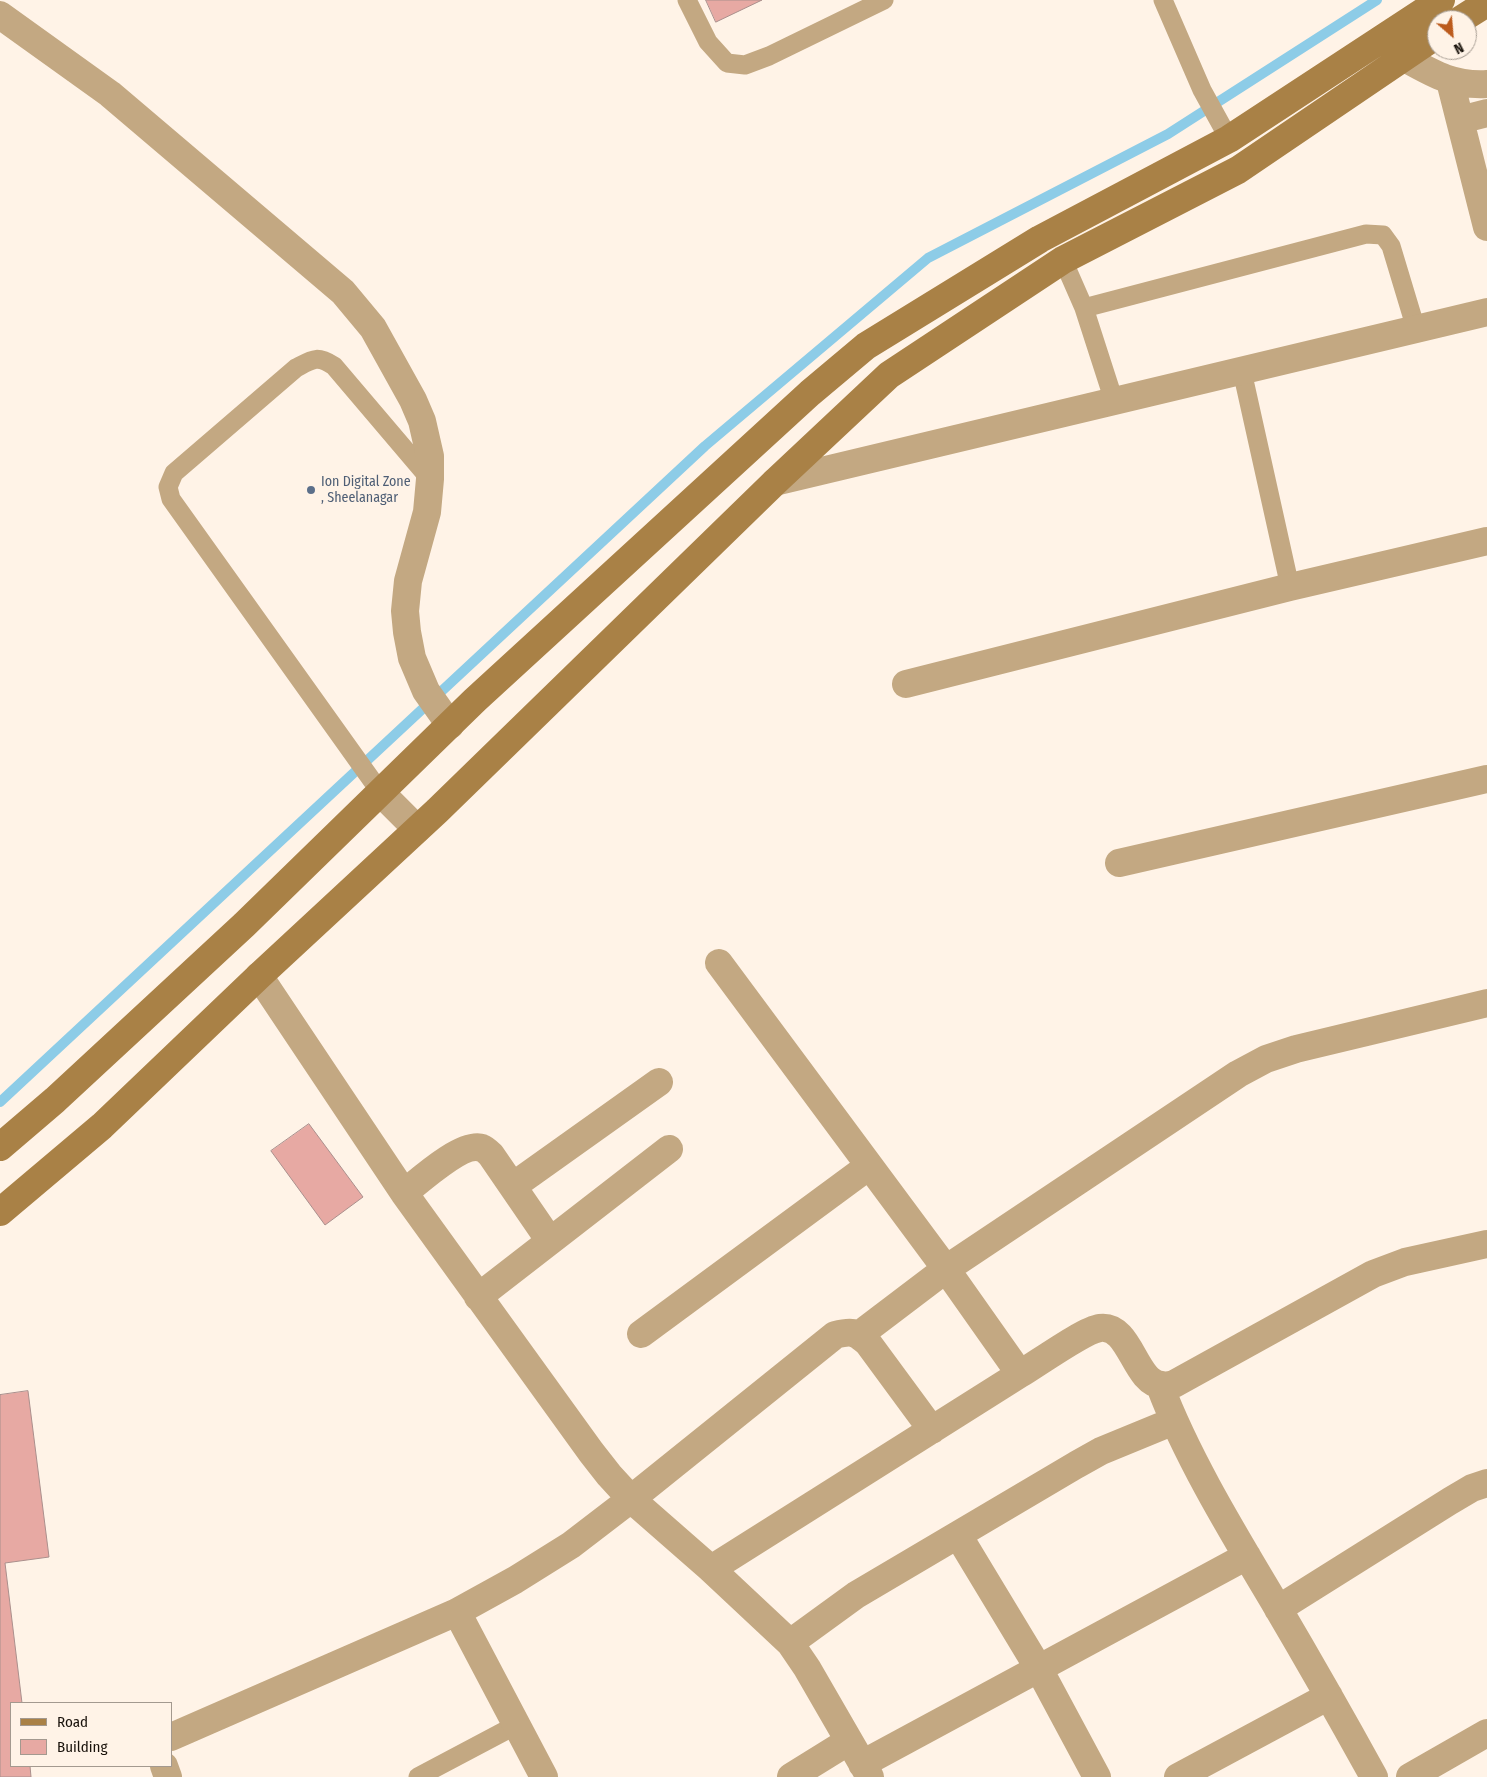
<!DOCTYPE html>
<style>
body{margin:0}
#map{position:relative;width:1487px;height:1777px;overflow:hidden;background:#fff3e7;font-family:"Fira Sans Condensed",sans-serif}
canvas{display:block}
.legend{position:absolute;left:10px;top:1702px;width:162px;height:65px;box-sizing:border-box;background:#fff3e7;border:1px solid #a3998f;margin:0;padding:6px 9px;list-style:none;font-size:15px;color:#19120b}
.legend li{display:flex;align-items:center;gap:10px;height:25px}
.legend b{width:25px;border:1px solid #a3998f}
.north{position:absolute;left:1427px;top:10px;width:50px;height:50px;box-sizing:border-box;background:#fff3e7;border:1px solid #a3998f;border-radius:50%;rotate:153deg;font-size:14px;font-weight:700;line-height:20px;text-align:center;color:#19120b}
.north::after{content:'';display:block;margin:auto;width:18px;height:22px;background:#bc5b1d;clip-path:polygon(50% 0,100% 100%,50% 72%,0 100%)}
</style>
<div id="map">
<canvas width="1487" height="1777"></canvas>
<ul class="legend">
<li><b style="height:6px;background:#a98146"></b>Road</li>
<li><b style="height:14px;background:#e7a9a3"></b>Building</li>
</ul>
<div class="north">N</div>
</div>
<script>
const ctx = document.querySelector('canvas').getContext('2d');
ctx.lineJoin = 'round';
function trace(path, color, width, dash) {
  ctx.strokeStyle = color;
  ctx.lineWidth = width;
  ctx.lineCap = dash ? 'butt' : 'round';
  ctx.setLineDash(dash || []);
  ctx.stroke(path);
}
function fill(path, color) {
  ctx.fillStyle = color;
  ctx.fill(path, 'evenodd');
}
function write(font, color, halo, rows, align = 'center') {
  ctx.font = font + ' "Fira Sans Condensed",sans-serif';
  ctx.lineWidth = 4;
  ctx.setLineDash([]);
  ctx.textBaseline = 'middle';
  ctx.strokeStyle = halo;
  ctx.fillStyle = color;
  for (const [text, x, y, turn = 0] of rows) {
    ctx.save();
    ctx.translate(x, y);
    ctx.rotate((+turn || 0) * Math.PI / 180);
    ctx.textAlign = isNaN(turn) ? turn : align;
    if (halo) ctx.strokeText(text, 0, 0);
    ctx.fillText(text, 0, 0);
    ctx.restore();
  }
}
trace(new Path2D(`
 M0 1102 705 446 928 258 1168 134 1377 0`), '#8dcce7', 10);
const building = new Path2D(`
 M706 0H762L716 22Z
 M309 1124 363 1197 325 1225 271 1151Z
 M28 1391 49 1557 5 1563 22 1703H11V1766H30L31 1777H0V1395Z`);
fill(building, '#e7a9a3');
trace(building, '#aa8f8c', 1);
trace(new Path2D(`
 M687 0 708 42 727 63 745 65 769 56 884 0
 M1163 0 1202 90 1229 139
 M1063 260 1084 308 1114 401
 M1084 308 1366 234 1383 235 1391 246 1416 329
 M1242 371 1290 587
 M381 793 171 499 168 487 174 473 296 368C313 359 317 355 334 366L430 479
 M418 1777 518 1724`), '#c3a882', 19);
trace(new Path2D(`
 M0 15 110 94 343 292 373 328 413 400 422 421 430 456V479L427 512 408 581 405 611 407 632 412 658 426 691 450 725
 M1403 57C1432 73 1452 86 1487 84
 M1450 81 1487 227
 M1460 120 1487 113
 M775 482 1487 312
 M906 684 1290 587 1487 541
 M381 793 417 829
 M1119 863 1487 779
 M719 963 946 1269 1020 1374C1037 1364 1084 1330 1100 1328 1131 1324 1134 1383 1162 1385 1166 1386 1170 1385 1174 1384L1373 1274 1405 1262 1487 1244
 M259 976 404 1193 591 1452 609 1475 631 1499 711 1569 790 1643 807 1668 870 1777
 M513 1186 659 1082
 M404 1193C419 1181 463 1141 482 1148 485 1149 489 1153 491 1155L550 1241
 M478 1297 669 1149
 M641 1334 869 1166
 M859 1335 946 1269 1238 1074 1266 1059 1296 1049 1487 1003
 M1160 1386C1188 1460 1235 1536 1276 1605 1309 1661 1342 1719 1374 1777
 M958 1535 1039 1669 1097 1777
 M711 1569 1020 1374
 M1278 1609 1450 1501 1472 1488 1487 1483
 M457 1612 544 1777
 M790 1643 856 1595 1076 1465 1101 1451 1174 1421
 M171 1737 457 1612 515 1580 571 1545 631 1499 835 1335C851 1331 855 1331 868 1343L932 1430
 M862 1764 1247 1556
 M164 1766 168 1777
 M791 1777 849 1741
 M1178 1777 1329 1696
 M1410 1777 1487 1733`), '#c3a882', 28);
trace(new Path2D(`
 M1460 20 1487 3
 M0 1147 55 1100 244 925 475 700 810 393 866 346 1040 239 1229 139 1441 0
 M0 1212 102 1126 259 976 437 811 775 482 889 375 1063 260 1238 170 1437 35`), '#a98146', 28);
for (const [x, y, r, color] of [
 [311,490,5,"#5c6f8a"]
]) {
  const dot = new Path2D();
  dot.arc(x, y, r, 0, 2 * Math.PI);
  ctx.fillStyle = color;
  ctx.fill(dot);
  trace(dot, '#fff3e7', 2);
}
write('14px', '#4e5e75', '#fff3e7', [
 ["Ion Digital Zone",321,482],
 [", Sheelanagar",321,498]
], 'left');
</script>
